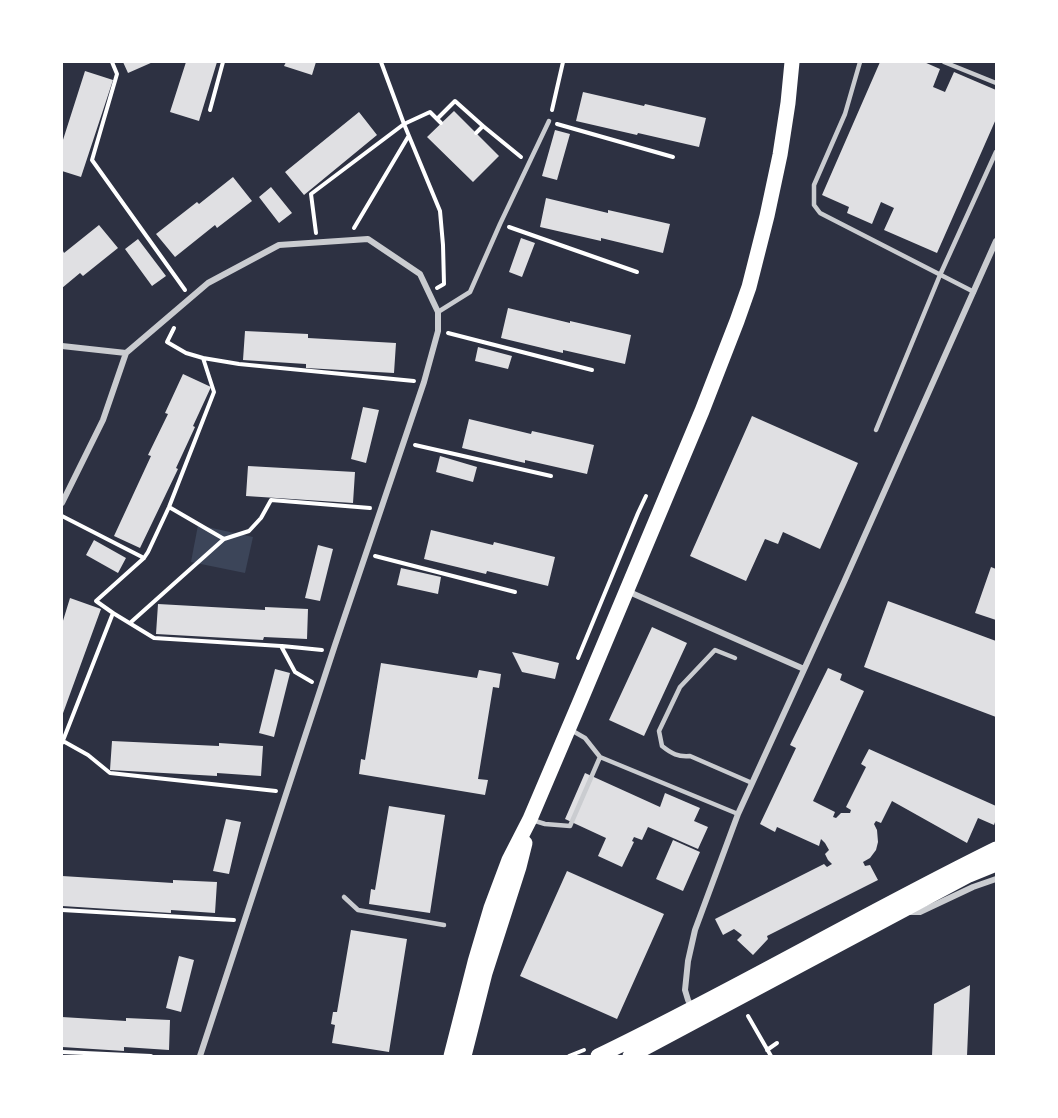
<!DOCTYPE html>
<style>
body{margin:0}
#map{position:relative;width:1058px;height:1118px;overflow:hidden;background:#2d3142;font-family:"PT Serif",serif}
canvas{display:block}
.frame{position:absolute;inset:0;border:63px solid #fff;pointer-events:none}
</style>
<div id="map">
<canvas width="1058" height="1118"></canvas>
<div class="frame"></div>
</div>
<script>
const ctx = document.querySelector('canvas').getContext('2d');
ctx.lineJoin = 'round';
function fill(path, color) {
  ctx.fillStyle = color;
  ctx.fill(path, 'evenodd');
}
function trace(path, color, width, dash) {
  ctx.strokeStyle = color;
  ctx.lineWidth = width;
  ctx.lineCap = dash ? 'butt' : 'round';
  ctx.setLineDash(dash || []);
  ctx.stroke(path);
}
fill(new Path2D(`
 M198 525 253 537 245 573 191 562Z`), '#3c4559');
fill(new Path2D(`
 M123 62H153L128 73Z
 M186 62H217L199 121 170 112Z
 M286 62H316L312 75 284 66Z
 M880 62H924L940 69 933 87 945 92 954 72 996 90V119L937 253 884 230 894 208 881 202 872 224 847 213 849 207 822 195Z
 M85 71 113 80 81 177 62 171V143Z
 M583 92 644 106 645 104 706 118 699 147 638 133 637 135 576 121Z
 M454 111 499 156 473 182 427 137Z
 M359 112 377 135 304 195 285 172Z
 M555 130 570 134 557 180 542 176Z
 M233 177 252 201 217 228 215 225 175 257 156 234 197 202 199 204Z
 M271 187 292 213 279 223 259 197Z
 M546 198 608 213V210L670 224 663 253 601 238V241L540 227Z
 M99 225 118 248 83 276 80 273 62 288V249L64 253Z
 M521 238 535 243 522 277 509 272Z
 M138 239 166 276 152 286 125 249Z
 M508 308 570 323V321L631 335 625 364 563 350V353L501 338Z
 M245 331 308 334V338L396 343 394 373 306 368V364L243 360Z
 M478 347 512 356 508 369 475 361Z
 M183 374 211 387 193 426 195 427 176 468 178 469 140 548 114 536 151 456 148 455 168 414 165 413Z
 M363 407 379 410 366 463 351 459Z
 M752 416 858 463 820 549 783 532 778 544 765 539 746 581 690 556Z
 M469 419 531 434 532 431 594 445 587 474 525 460V463L462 448Z
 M440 456 477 467 473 482 436 472Z
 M248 466 355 472 353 503 246 496Z
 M431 530 493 545 494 542 555 557 548 586 487 571 486 574 424 559Z
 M94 540 126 558 118 573 86 555Z
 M318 545 333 549 320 601 305 598Z
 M991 567 996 569V620L975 613Z
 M401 568 441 577 438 594 397 585Z
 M70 598 101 609 62 716V624Z
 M888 601 996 641V717L864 667Z
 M158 604 265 610V607L308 609 307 639 264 637 263 640 156 634Z
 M652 627 687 643 644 736 609 720Z
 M512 652 559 663 555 679 522 672Z
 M381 663 477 678 479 670 501 674 499 688 493 687 478 779 488 780 485 795 359 774 361 759 365 760Z
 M828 668 842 674 840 680 864 691 813 801 835 812 833 817 836 818 841 813H850L851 810 846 807 866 767 861 764 869 749 996 806V819L994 825 978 818 967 843 892 801 881 823 876 821 874 824 877 830 878 842 876 850 870 858 863 862 865 866 870 865 878 880 767 936 768 939 753 955 737 940 742 935 734 929 723 935 715 919 824 864 827 867 832 864 828 860 825 854 829 850 825 843 821 839 819 846 777 827 775 832 760 824 796 748 790 745Z
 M275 669 290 673 274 737 259 733Z
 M112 741 219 746V743L263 746 261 776 217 773V776L110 770Z
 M585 773 660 807 665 793 700 808 694 821 708 827 698 849 648 827 642 840 634 837 632 841 634 842 622 867 598 856 606 838 565 819Z
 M389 806 445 815 430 913 369 904 371 889 375 890Z
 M226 819 241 822 229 874 213 871Z
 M673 840 700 852 683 891 656 879Z
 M567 871 664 914 617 1019 520 976Z
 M62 876 173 883V880L217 882 215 913 171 910V913L62 906Z
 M351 930 407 939 389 1052 332 1043 335 1025 331 1024 333 1012H337Z
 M179 956 194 960 181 1012 166 1008Z
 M970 985 967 1056H932L934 1004Z
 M62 1017 126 1021V1018L170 1020 169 1050 124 1047V1051L62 1047Z`), '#e0e0e3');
trace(new Path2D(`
 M112 62 117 74 92 160 185 290
 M381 62 404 124 440 211 443 245 444 284 437 288
 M210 110 223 62
 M552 110 563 62
 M441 123 437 119 455 101 483 126
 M557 124 673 157
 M476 133 483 126 521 157
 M509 227 637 272
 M354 228 408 137
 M316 233 311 194 404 124 430 112 437 119
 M174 328 167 342 186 353 203 358
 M448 333 592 370
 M415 445 551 476
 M169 507 224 539 249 531 261 518 271 500 370 508
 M62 516 144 558
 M375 556 515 592
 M113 613 154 638 281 646 295 672 312 682
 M130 623 224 539
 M282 646 322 650
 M578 658 638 513 646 496
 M63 741 88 755 110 773 276 791
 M62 743 113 613 96 601 144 558 148 552 169 507 214 392 203 358 239 364 414 381
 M62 910 234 920
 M748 1016 771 1056
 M767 1050 777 1043
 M62 1052 151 1056
 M569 1056 584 1050`), '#fff', 4);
trace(new Path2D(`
 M860 62 845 114 814 185V205L820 213 974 292
 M944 62 996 83
 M438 312 470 292 500 224 549 121
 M876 430 940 275 996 152
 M735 658 715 650 680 687 659 731 662 746C672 754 678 757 690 756L752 783
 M600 757 738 814
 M532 820 545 824 570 826 600 757 585 738 571 730
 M344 897 358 910 444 925`), '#caccd0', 4.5);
trace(new Path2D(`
 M62 346 126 353 208 283 279 245 368 239 420 274 438 312V331L424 382 335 645 200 1056
 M62 503 103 420 126 353
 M627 591 804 669
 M910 912H920L973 887 996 879
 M692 1008 688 1000 685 990 688 961 695 930 738 814 844 582 996 241`), '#caccd0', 6);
trace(new Path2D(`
 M451 1056 475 962 491 908 509 860 530 819 579 704 702 411 737 321 749 287 767 216 780 155 788 103 792 62
 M464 1056 485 973 519 867 525 843
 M598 1056C733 991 862 915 996 849
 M630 1056 969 875 996 864`), '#fff', 15);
</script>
